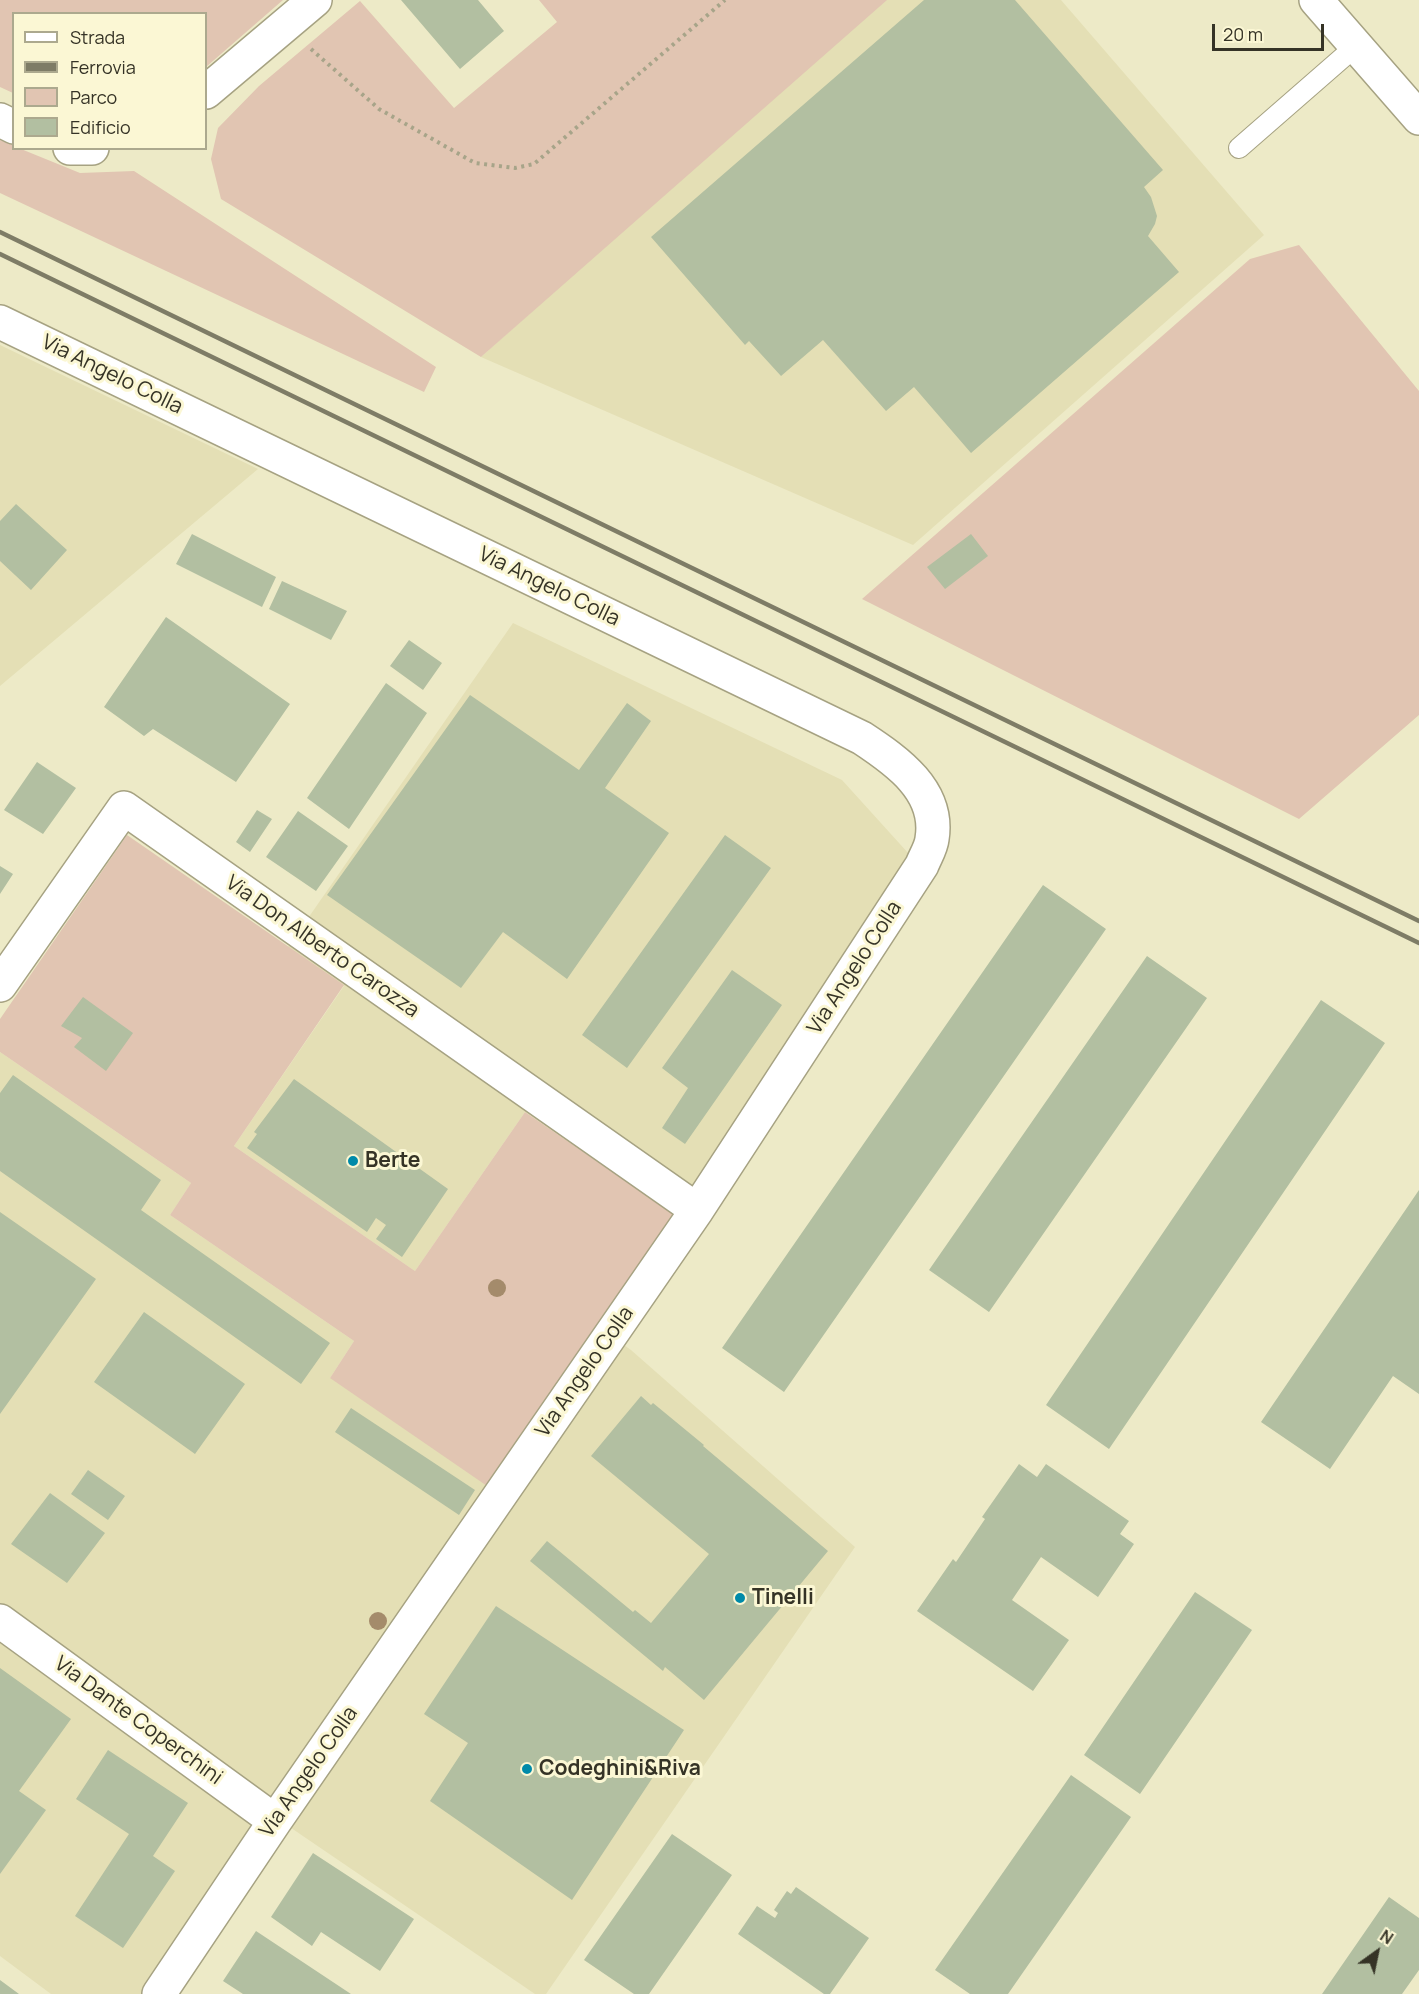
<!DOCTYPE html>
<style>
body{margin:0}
#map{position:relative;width:1419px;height:1994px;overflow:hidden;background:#edeac7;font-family:Manrope,sans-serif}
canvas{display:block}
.legend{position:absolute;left:12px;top:12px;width:195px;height:138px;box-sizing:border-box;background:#fbf7d4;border:2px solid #aca98e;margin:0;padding:8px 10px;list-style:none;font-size:18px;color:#353326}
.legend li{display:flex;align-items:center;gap:12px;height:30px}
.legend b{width:30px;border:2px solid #aca98e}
.north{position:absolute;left:1347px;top:1922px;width:60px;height:60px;-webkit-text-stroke:4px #fbf7d4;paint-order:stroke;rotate:33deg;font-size:16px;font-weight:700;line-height:24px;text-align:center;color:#353326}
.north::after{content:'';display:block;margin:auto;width:21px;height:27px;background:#353326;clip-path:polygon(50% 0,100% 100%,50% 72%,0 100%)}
.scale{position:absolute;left:1212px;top:24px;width:112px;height:27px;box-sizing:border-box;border:3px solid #353326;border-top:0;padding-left:8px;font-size:18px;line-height:21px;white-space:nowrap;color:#353326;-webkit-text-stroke:4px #fbf7d4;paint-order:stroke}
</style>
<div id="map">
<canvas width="1419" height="1994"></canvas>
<ul class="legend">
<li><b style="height:8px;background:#fff"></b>Strada</li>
<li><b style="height:8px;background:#7e7c66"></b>Ferrovia</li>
<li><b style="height:16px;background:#e1c5b2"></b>Parco</li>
<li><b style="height:16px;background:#b2bfa1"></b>Edificio</li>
</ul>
<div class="north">N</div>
<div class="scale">20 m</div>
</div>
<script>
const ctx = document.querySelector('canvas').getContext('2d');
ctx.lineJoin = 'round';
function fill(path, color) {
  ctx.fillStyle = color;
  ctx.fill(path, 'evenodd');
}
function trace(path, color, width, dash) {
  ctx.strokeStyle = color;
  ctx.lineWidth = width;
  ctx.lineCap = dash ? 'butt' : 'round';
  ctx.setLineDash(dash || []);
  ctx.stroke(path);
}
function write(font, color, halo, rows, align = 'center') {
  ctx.font = font + ' Manrope,sans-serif';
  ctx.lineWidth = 6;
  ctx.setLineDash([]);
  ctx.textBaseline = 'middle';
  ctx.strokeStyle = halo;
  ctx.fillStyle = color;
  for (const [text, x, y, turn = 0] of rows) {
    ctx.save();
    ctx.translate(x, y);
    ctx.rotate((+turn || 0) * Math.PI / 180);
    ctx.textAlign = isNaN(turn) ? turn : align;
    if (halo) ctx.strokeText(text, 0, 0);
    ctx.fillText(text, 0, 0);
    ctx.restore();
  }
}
fill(new Path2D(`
 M877 0H1061L1264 235 913 545 481 357Z
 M0 345 258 469 0 686Z
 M513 623 842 780 909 854 677 1216 525 1112 415 1271 234 1146 344 986 288 947Z
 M0 1052 191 1183 170 1215 354 1341 330 1378 600 1328 631 1350 855 1547 546 1994H535L275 1817 154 1994H51L0 1956Z`), '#e4dfb5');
fill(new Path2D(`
 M0 0H283L206 67V14H14L13 93 0 87Z
 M539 0H887L481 357 221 199 211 159 218 128 259 86 360 1 454 108 557 22Z
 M0 140 13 145 14 148 21 149 80 173 134 171 436 367 424 392 0 193Z
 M1299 245 1419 391V715L1299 819 862 599 1250 259Z
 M127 835 344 985 234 1146 415 1271 525 1112 677 1216 490 1488 330 1378 354 1341 170 1215 191 1183 0 1052V1019Z`), '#e1c5b2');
fill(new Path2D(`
 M401 0H478L504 31 460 69Z
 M924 0H1015L1163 170 1144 187 1151 197 1157 216 1155 224 1148 236 1179 272 971 453 914 387 886 411 823 340 781 376 749 341 745 345 651 237Z
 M16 504 67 550 31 590 0 561V521Z
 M192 534 276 577 262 607 176 564Z
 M971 534 988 556 945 589 927 567Z
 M282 581 347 611 331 640 269 609Z
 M166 617 290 704 236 782 153 729 144 736 104 707Z
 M409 640 442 663 423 690 390 666Z
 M386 683 427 713 349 829 307 798Z
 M470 695 579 770 627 703 651 721 605 788 669 833 567 979 503 932 461 988 327 895Z
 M37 762 76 788 43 834 4 810Z
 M257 810 272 819 250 852 236 842Z
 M298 811 348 846 316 891 266 857Z
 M725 835 771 868 627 1068 582 1035Z
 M0 866 13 874 0 894Z
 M1043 885 1106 929 784 1392 722 1348Z
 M1147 956 1207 998 989 1312 929 1270Z
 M732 970 782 1005 685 1144 662 1128 688 1088 662 1068Z
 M83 997 133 1033 106 1071 74 1047 82 1038 61 1026Z
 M1321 1000 1385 1043 1109 1449 1046 1405Z
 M13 1075 161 1180 141 1210 330 1343 301 1384 0 1171V1093Z
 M294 1079 448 1189 402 1257 376 1239 386 1225 376 1218 367 1232 247 1148 257 1134 254 1132Z
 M1419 1190V1394L1393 1376 1330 1469 1261 1422Z
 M0 1212 96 1279 0 1414Z
 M144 1312 245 1384 195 1454 94 1382Z
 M641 1396 651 1405 653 1403 704 1445 703 1446 828 1551 704 1700 665 1667 663 1671 530 1561 547 1541 633 1612 635 1610 651 1623 709 1554 591 1456Z
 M351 1408 475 1490 459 1515 335 1432Z
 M1019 1464 1037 1477 1046 1464 1129 1521 1120 1534 1134 1544 1098 1597 1041 1557 1012 1600 1069 1640 1033 1691 917 1611 953 1559 956 1562 985 1519 982 1517Z
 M88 1470 125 1496 108 1520 71 1494Z
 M50 1493 105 1533 67 1583 11 1544Z
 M1195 1592 1252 1630 1140 1794 1084 1755Z
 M496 1606 684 1730 572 1900 430 1801 468 1743 424 1714Z
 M0 1668 71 1719 19 1791 46 1810 0 1874Z
 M108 1750 188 1803 153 1856 175 1871 123 1948 75 1916 129 1834 76 1799Z
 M1071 1775 1131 1817 1008 1994H970L935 1970Z
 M672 1834 732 1875 649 1994H634L584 1960Z
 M313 1853 414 1919 380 1971 321 1932 312 1946 271 1917Z
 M796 1887 869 1938 830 1994H824L738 1934 757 1906 775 1918 778 1913 774 1910 787 1891 791 1894Z
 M1389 1897 1419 1918V1970L1402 1994H1322Z
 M256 1931 351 1994H243L223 1981Z
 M0 1980 19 1994H0Z`), '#b2bfa1');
const service = new Path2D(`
 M1239 148 1356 46`);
const minor = new Path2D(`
 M1316 0 1419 118
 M206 92 315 0
 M0 120 14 127
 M70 148H92
 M0 322 862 738C897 761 940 791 932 839 931 848 925 857 922 865L697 1210 275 1821 159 1994
 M0 985 124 808 697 1210
 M0 1621 275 1821`);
trace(service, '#a6a282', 22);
trace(minor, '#a6a282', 36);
trace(new Path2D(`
 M311 49 379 109 475 163 515 168 534 164 725 0`), '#a7a489', 4, [3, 4.5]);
trace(service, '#fff', 20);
trace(minor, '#fff', 33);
trace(new Path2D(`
 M0 232 1419 921
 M0 254 1419 943`), '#7e7c66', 4.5);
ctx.fillStyle = '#a48b6b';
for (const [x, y] of [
 [497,1288],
 [378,1621]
]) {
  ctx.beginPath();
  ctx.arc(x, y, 9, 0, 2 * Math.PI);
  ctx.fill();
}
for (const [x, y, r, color] of [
 [353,1161,6,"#008aa9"],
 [740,1598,6,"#008aa9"],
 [527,1769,6,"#008aa9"]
]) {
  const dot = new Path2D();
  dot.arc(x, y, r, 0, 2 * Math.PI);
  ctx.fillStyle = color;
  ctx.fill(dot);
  trace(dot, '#fbf7d4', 2);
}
write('21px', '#353326', '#fbf7d4', [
 ["Via Angelo Colla",112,375,26],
 ["Via Angelo Colla",549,587,26],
 ["Via Don Alberto Carozza",322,947,35],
 ["Via Angelo Colla",855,968,-57],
 ["Via Angelo Colla",585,1372,-55],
 ["Via Dante Coperchini",138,1721,36],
 ["Via Angelo Colla",309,1772,-55]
]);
write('bold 21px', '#353326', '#fbf7d4', [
 ["Berte",365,1161],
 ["Tinelli",752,1598],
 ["Codeghini&Riva",539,1769]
], 'left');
</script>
